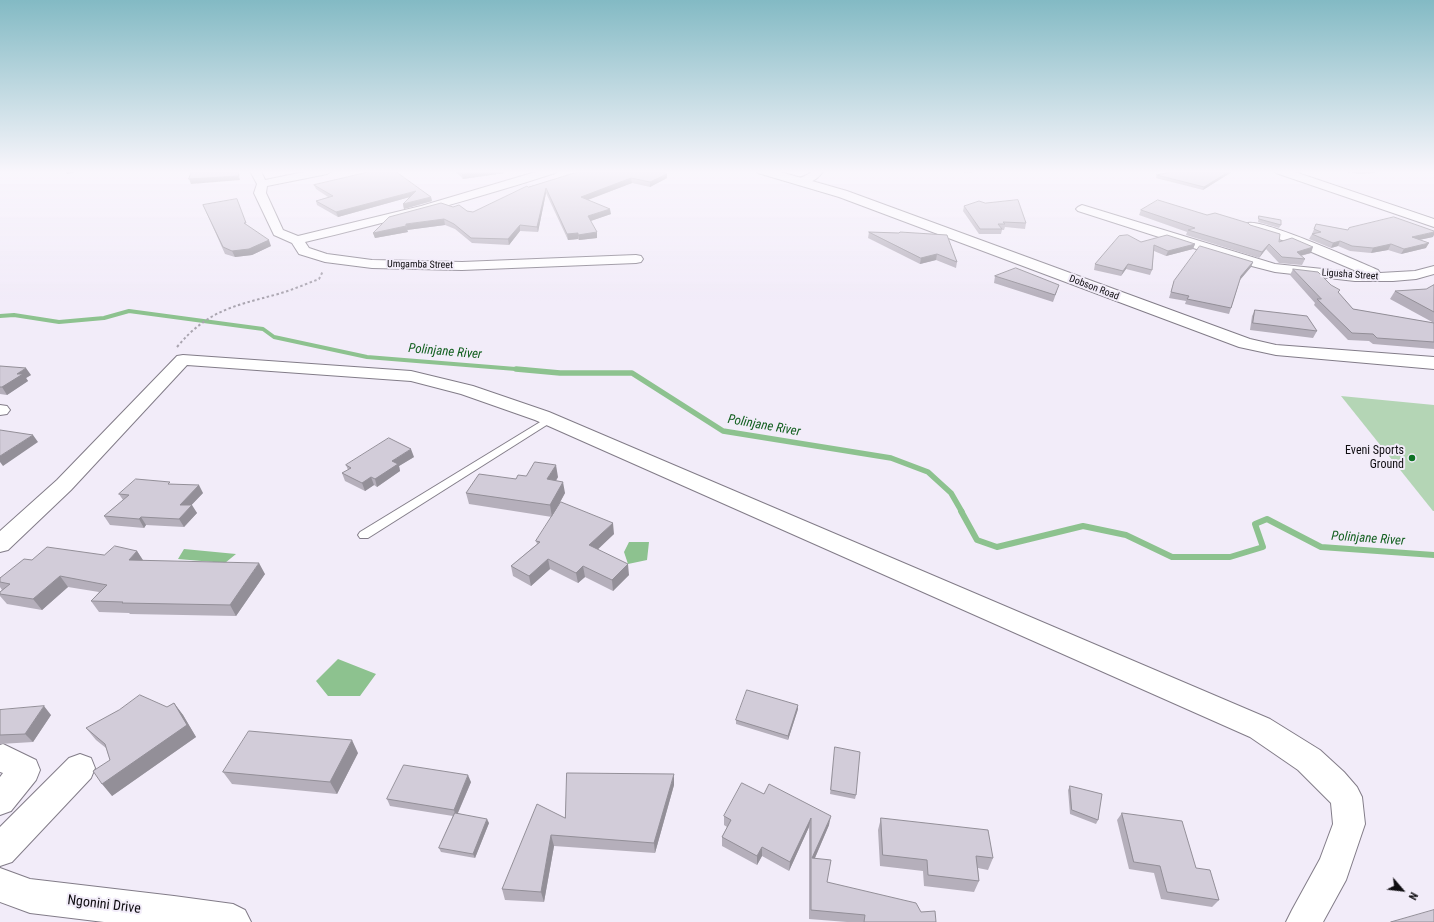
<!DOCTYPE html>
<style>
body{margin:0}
#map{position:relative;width:1434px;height:922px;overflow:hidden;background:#f2ecf9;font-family:"Roboto Condensed",sans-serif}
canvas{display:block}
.north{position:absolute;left:1382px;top:870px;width:40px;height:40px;-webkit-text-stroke:3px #f2ecf9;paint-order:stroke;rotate:118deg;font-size:11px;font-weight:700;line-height:16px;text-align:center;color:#0f0d11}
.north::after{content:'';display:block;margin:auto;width:14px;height:18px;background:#0f0d11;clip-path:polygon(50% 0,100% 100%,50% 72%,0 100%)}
</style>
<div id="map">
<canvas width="1434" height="922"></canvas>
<div class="north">N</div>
</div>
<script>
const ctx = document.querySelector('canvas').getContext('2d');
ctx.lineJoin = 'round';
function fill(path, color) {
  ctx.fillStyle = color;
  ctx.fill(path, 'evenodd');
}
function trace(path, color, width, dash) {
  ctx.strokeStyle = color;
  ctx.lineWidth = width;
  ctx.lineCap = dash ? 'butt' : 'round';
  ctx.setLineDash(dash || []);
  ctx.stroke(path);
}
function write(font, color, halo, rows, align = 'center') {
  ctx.font = font + ' "Roboto Condensed",sans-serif';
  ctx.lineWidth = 4;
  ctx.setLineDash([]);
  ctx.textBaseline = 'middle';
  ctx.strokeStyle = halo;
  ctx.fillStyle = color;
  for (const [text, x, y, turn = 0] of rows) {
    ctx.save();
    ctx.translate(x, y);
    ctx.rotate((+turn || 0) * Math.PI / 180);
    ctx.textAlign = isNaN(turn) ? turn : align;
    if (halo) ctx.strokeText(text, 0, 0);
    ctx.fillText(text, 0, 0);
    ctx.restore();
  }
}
fill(new Path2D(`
 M1341 396 1434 405V511H1433Z`), '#b4d5b5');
fill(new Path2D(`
 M629 542H649L647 560 628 564 624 552Z
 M184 549 236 554 225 563 178 559Z
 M338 659 376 674 360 696H328L316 681Z`), '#8dc28f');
trace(new Path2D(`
 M0 316 14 315 59 322 104 318 129 311 263 329 274 337 367 357 528 370`), '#8dc28f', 4);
trace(new Path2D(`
 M516 369 560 373H632L723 431 891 458 928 472 951 493 962 512`), '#8dc28f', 5.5);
trace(new Path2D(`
 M961 511 977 540 997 547 1083 526 1126 535 1172 557H1230L1263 547 1255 524 1267 519 1321 547 1434 555`), '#8dc28f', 6);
const service = new Path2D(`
 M550 416 555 419 553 421 368 538H360L358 535 360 532Z`);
const minor = new Path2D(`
 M250 171H261L265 180 309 171H332L327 174 267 186 266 193 283 230 298 236 421 206 539 171H556L555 173C472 200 389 222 305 242L309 248 327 254 372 260 462 262 636 255 641 256 643 259 641 262 636 263 462 270 372 268 325 262 299 254 292 243 274 235 254 193 257 184Z
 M812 171H823C817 181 809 183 799 185L794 182C798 177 807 177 812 171Z
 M1275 171H1292L1434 219V227L1276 173Z
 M1082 205 1275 264 1361 273 1288 242 1248 229 1246 226 1248 223C1264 219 1357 261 1378 270L1380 273 1415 271 1434 266V274L1416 279 1393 281H1355L1275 272 1240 263 1078 211 1076 209 1078 207Z
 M183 355 411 371 473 386 549 412 1270 719 1320 750 1344 772 1357 787 1362 797 1365 824 1346 880 1323 922H1286L1292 910 1320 859 1333 824 1331 803 1298 770 1250 737 535 420 461 394 411 381 187 365 71 490 8 550 0 552V531L57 480 177 356Z
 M0 405 7 406 10 410 7 414 0 415Z
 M3 744 36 760 40 770 36 780 11 811 0 815V777L3 773 0 772V745Z
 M80 754 91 758 95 768 91 778 12 862 0 866V827L69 758Z
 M0 868 30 879 174 896 233 904 245 910 251 922H104L30 913 0 902Z`);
const tertiary = new Path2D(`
 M757 171H777L847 191 1250 339 1276 345 1434 357V369L1276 355 1239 347 839 197 758 173Z`);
trace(service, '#827c88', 2);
trace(minor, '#827c88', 2);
trace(tertiary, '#827c88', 2);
trace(new Path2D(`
 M177 347C208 310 234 306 278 294 292 290 306 284 319 279L323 271`), '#aaa5b0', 2, [2.5, 2.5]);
fill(service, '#fff');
fill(minor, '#fff');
fill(tertiary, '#fff');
fill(new Path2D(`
 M455 171H504V173L463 179Z
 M576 171H662L667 174V178L650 187 632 183 588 200 611 214 590 221 597 238 579 240 578 239 568 240 546 193 538 232 520 231 509 245 472 243 455 229 445 225 407 230 408 232 375 238 373 233 467 211 473 212 528 187 579 172Z
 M954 171H972L971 173Z
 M1177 171H1231L1230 173 1203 190 1156 178 1157 175Z
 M1339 171H1375L1374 173 1361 174Z
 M314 185 431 197 432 201 404 209 403 204 410 197 338 217 317 205 316 201 328 197 316 189Z
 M203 205 247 225 271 246 252 255 235 257 225 254Z
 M964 206 1026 223 1025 229 1005 227 1004 230H1002L1001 234H979L963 211Z
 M1141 210 1207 215 1250 225 1279 242 1311 253 1301 256 1305 259 1302 265 1279 263 1266 249 1259 258 1186 235 1187 232 1139 215Z
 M1259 216 1281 225 1279 228 1258 222Z
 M1316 224 1348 230 1349 228 1433 237 1419 240 1426 248 1401 254 1388 250 1371 253 1350 251 1338 246 1331 248 1309 239 1312 234H1313H1312Z
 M869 232 899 233 957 262 956 268 936 260 920 264 868 238Z
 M1141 242 1195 244 1193 249 1166 256 1154 251 1152 270 1150 275 1126 269 1121 276 1094 270 1095 264Z
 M1253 262 1251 267 1240 280 1231 308 1229 314 1185 304 1186 301 1169 298 1174 281Z
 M1293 269 1338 293 1353 309 1434 323 1390 299 1395 291 1426 289 1434 285V349L1373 344 1369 341 1348 340 1314 305 1315 303 1290 275Z
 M995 276 1057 291 1053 302 994 283Z
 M1255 310 1317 331 1313 338 1250 330 1252 316Z
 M0 366 31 375 26 378 28 381 7 395 0 394Z
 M414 457 399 466 400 471 377 487 374 485 365 491 345 481 342 473 348 470 346 465Z
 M526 476 558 477 556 481 565 493 552 517 469 504 466 493Z
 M171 484 203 493 191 505 197 513 184 527 146 525 144 528 110 525 104 516 123 500 119 494Z
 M614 534 597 549 629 575 613 591 585 577 578 583 550 569 531 586 513 576 511 566 537 544 536 541Z
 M137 551 143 560 265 574 236 616 130 614 129 613 99 612 91 601 99 592 68 587 42 610 7 604 0 596V592L2 590 0 587V578L32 560 104 555Z
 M174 703 183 715 196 737 112 796 110 760 106 748 96 740 86 728 167 707Z
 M798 709 788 740 736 724V720Z
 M0 710 51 715 33 742 0 744Z
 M835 751 856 795 855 799 830 794Z
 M358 753 337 794 232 784 223 772Z
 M471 782 458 813 489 823 475 858 441 852 439 848 453 816 390 806 387 799Z
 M674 785 655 853 554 846 544 902 505 900 502 889 565 818Z
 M1070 786 1098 820 1096 824 1070 814 1068 790Z
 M764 794 829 825 815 858 827 882 921 912 936 922H847L809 919V827L789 871 762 856 757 865 722 846V837L727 827 724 825V816Z
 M1122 813 1196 868 1219 900 1212 907 1161 899 1154 873 1129 869 1117 820Z
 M881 818 993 858 988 870 978 868 979 881 974 892 924 886 923 871 880 866 878 830Z`), '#b5afbb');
fill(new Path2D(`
 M65 171H79L67 174Z
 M238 171 240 180 191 184 189 179Z
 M478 171H504V173L463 179 462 174Z
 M1230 171H1231L1230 173 1203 190 1204 187Z
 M667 174V178L650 187V182Z
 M631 178 632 183 582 202 581 197Z
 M546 188V193L538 232 537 227Z
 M416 191 417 195 338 217 336 212Z
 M431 197 432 201 404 209 403 204Z
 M610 209 611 214 588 222V216Z
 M444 219 445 225 407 230 406 224Z
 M520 225V231L509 245 508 239Z
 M406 226 408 232 375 238 373 233Z
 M597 232V238L579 240 578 235Z
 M1434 232V235L1433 237 1409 242 1412 237Z
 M578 233V239L568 240 567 234Z
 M269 240 271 246 252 255 235 257 232 251Z
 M1340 241 1338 246 1331 248 1333 243Z
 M1429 243 1426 248 1401 254 1404 249Z
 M1195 244 1193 249 1166 256 1168 251Z
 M1269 244 1266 249 1259 258 1262 252Z
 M1391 244 1388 250 1371 253 1373 248Z
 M1313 247 1311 253 1294 257 1297 252Z
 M937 254 936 260 920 264 921 258Z
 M1253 262 1251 267 1238 282 1241 276Z
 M1128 264 1126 269 1121 276 1123 271Z
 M26 368 31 375 26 378 28 381 7 395 2 387 17 374Z
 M33 435 38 442 3 466 0 462V456Z
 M411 449 414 457 399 466 400 471 377 487 375 479 392 461Z
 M556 465 558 477 549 491 547 479Z
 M371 477 374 485 365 491 362 483Z
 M563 482 565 493 552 517 550 505Z
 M199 485 203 493 184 513 180 505Z
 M192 505 197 513 184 527 179 519Z
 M141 517 146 525 144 528 139 519Z
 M613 523 614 534 591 556 589 545Z
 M137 551 144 562 129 560Z
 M548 559 550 569 531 586 529 576Z
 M259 563 265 574 236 616 230 605Z
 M628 564 629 575 613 591 612 580Z
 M583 566 585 577 578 583 576 573Z
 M60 576 68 587 42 610 33 599Z
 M174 703 183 715 196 737 112 796 102 784Z
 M798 705V709L788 740V736Z
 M44 706 51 715 33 742 25 734Z
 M352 740 358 753 337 794 330 782Z
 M674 774V785L655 853 654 843Z
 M468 775 471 782 456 817 454 810Z
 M831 816 829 825 811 867 812 858Z
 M811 818 809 827 789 871 790 862Z
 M487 819 489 823 475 858 473 854Z
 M551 835 554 846 544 902 541 892Z
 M762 847V856L757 865V856Z`), '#938f98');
const building = new Path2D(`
 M192 171H238L239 176 189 179Z
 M373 171H395L431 197 403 204 416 191 336 212 316 201 333 196 314 185Z
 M460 171H478L462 174Z
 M581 171H662L667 174 650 182 631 178 581 197 610 209 588 216 597 232 578 235V233L567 234 546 188 537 227 520 225 508 239 471 238 454 224 444 219 406 224V226L373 233 389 217 441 203 453 207 459 205 467 211 473 212 527 186 528 187Z
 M1177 171H1230L1204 187 1157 175Z
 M237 199 246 223H244L269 240 249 249 232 251 223 247 203 205Z
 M1018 200 1026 223 1003 222 1005 224H998L1002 229H980L964 206 979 201 985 203Z
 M1158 200 1207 215 1215 213 1248 223 1250 225 1280 234 1279 242 1292 238 1313 247 1297 252 1305 259 1282 257 1269 244 1262 252 1188 230 1195 228 1141 210Z
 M1259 216 1281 220V225L1259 219Z
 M1394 217 1434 231V232L1412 237 1429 243 1404 249 1391 244 1373 248 1352 246 1340 241 1333 243 1312 234 1321 232 1314 229 1316 224 1348 230 1349 228Z
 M869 232 899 233 900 232 947 235 957 262 937 254 921 258Z
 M1128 235 1141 242 1167 235 1195 244 1168 251 1154 245 1152 270 1128 264 1123 271 1095 264 1119 236Z
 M1200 246 1253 262 1241 276 1231 308 1187 299 1189 296 1171 292 1174 281Z
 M1016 268 1059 285 1055 295 995 276Z
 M1293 269 1318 272 1331 285 1340 290 1338 292 1353 309 1434 323V342L1377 338 1373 334 1352 333 1317 299H1321Z
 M1434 285V312L1395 291 1426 289Z
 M1255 310 1307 316 1317 331 1253 323Z
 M0 366 26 368 17 374H23L2 387H0Z
 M0 430 33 435 0 456Z
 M389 438 411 449 392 461 398 464 375 479 371 477 362 483 342 473 351 468 346 465Z
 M535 462 556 465 547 479 563 482 550 505 466 493 479 474 516 479 518 475 526 476Z
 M136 479 170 482 168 484 199 485 180 505H192L179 519 141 517 139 519 104 516 129 495 119 494Z
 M561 502 613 523 589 545 628 564 612 580 583 566 576 573 548 559 529 576 511 566 540 542 536 541Z
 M115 546 137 551 129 560 259 563 230 605 122 603 123 602 91 601 107 585 60 576 33 599 0 594V592L10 584 0 582V578L24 559 32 560 47 547 104 555Z
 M747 690 798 705 788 736 736 720Z
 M140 695 167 707 174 703 187 725 102 784 93 771 110 760 105 744 86 728 119 710Z
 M44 706 25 734 0 735V710Z
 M249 731 352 740 330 782 223 772Z
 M835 747 860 752 856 795 831 790Z
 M404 765 468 775 454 810 387 799Z
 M567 773 674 774 654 843 551 835 541 892 502 889 537 804 565 818Z
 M742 783 764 794 769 784 831 816 812 858 831 860 827 882 916 903 921 912 935 911 936 922H864L865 915 811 910V818L790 862 762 847 757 856 722 837 731 820 724 816Z
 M1070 786 1102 794 1098 820 1072 810Z
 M455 813 487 819 473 854 439 848Z
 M1122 813 1182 821 1196 868 1210 870 1219 900 1167 892 1160 866 1134 862Z
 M881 818 988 830 993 858 976 856 979 881 928 875 927 860 883 855Z
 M1434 910V922H1391Z`);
fill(building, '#d2ccd9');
trace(building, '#938f98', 1);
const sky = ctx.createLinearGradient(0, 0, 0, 301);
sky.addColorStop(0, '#83bac4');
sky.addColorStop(0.57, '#f9f6fc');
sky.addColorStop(1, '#f9f6fc00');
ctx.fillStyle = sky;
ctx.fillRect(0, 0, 1434, 301);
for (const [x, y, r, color] of [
 [1412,458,4,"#0c7223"]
]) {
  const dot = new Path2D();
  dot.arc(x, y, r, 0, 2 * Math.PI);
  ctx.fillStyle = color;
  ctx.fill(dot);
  trace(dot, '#f2ecf9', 1.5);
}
write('10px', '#0f0d11', '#f2ecf9', [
 ["Umgamba Street",420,265,1],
 ["Ligusha Street",1350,275,4],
 ["Dobson Road",1094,288,21]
]);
write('12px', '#0f0d11', '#f2ecf9', [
 ["Eveni Sports",1404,451],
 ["Ground",1404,465]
], 'right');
write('italic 13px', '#125f1f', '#f2ecf9', [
 ["Polinjane River",445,352,5],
 ["Polinjane River",764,426,10],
 ["Polinjane River",1368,539,4]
]);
write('14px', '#0f0d11', '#f2ecf9', [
 ["Ngonini Drive",104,905,7]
]);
</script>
